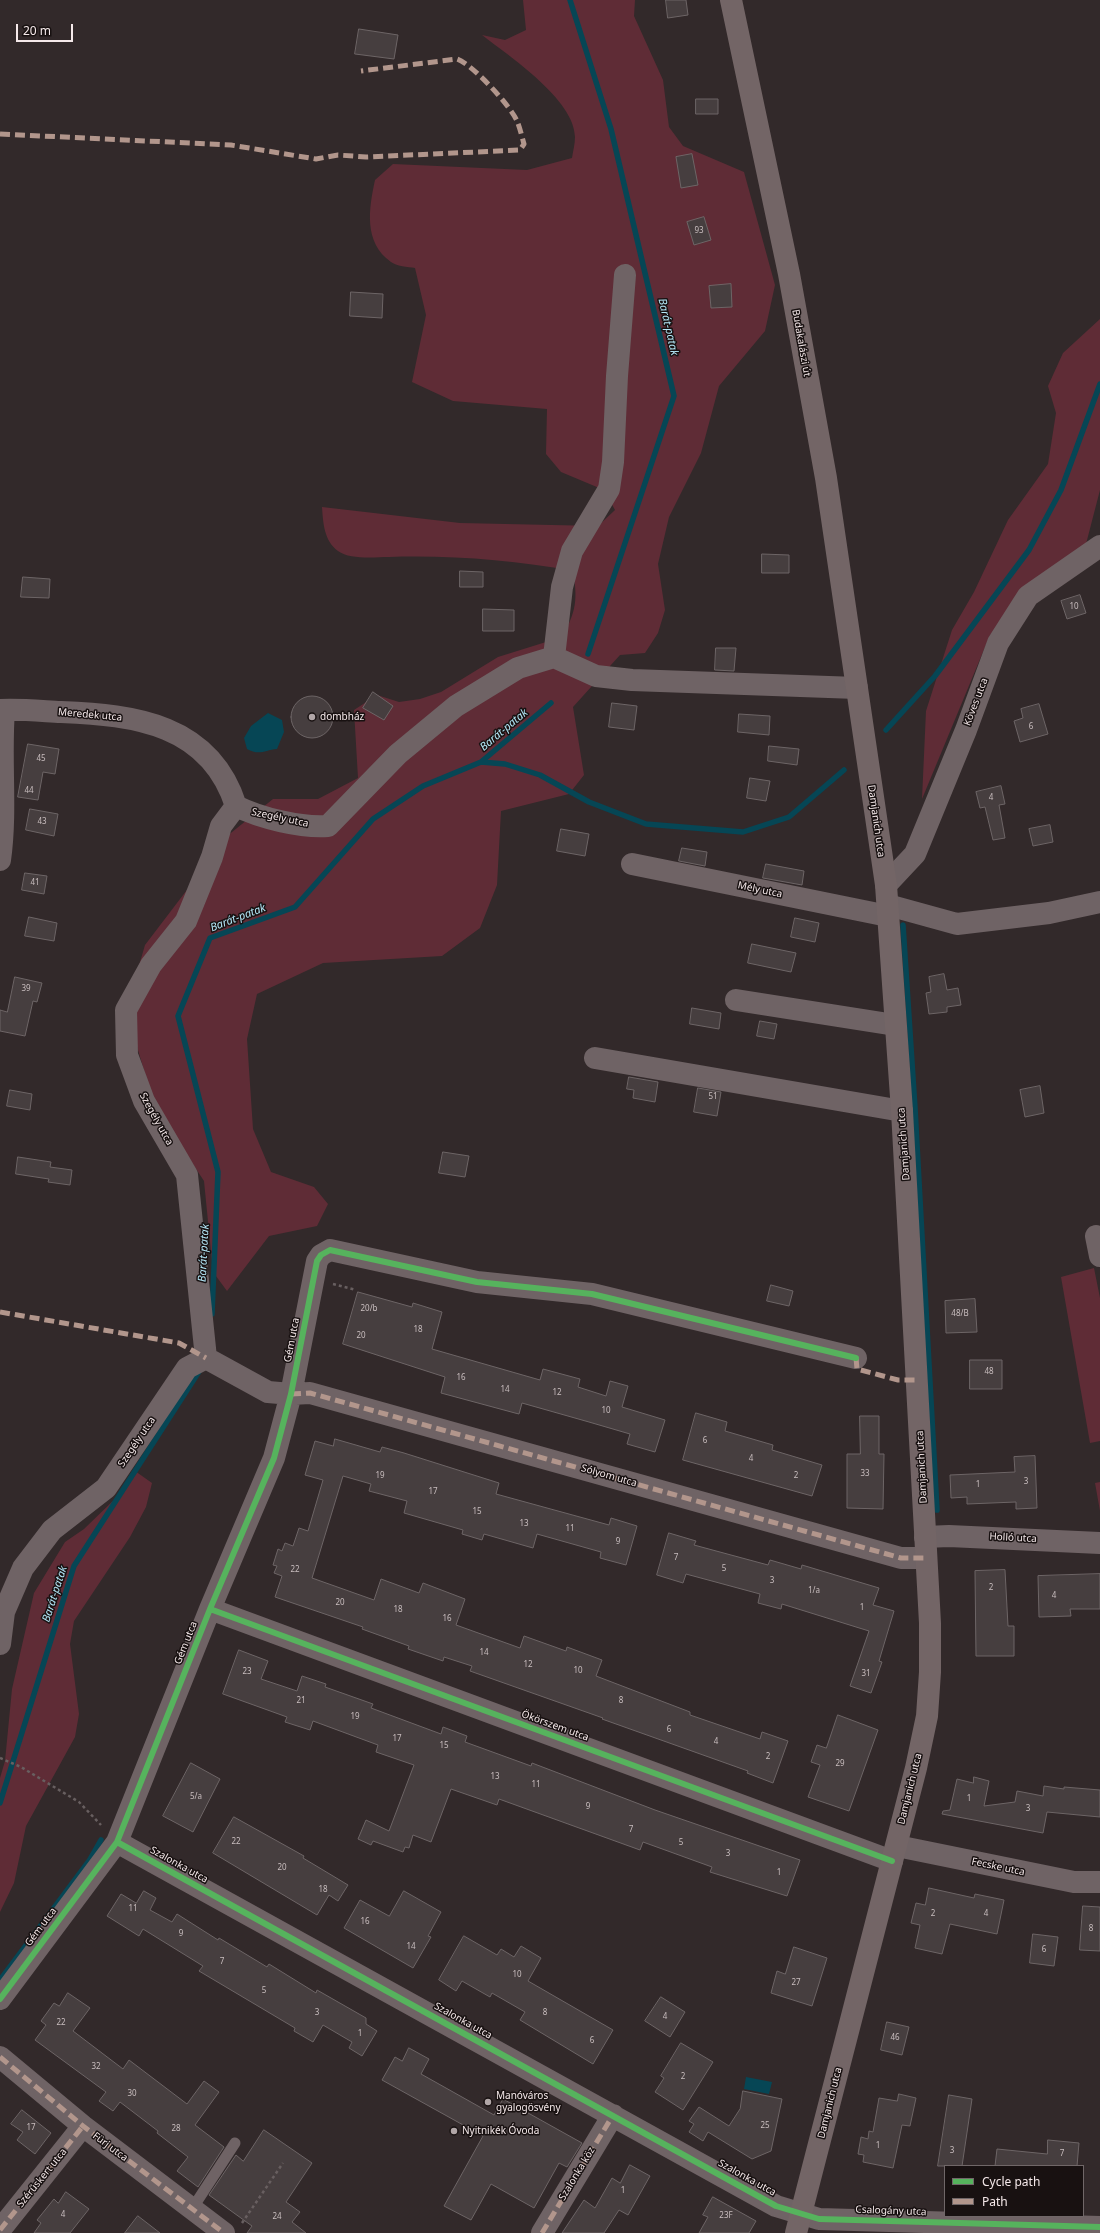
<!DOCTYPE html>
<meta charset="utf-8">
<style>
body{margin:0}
#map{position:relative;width:1100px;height:2233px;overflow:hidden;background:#32292a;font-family:"Noto Sans",sans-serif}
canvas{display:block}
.legend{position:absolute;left:944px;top:2165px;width:140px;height:52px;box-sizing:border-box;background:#181111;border:1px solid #706768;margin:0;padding:5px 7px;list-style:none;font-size:12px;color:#f5e9ea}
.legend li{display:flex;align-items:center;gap:8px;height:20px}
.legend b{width:20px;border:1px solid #706768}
.scale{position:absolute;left:16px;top:24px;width:57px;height:18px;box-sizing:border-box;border:2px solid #f5e9ea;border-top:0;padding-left:5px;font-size:12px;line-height:14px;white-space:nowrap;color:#f5e9ea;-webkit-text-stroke:3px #181111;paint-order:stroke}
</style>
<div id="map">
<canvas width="1100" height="2233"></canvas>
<ul class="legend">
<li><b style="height:5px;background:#56b35d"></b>Cycle path</li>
<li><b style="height:5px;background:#b2968c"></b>Path</li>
</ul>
<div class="scale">20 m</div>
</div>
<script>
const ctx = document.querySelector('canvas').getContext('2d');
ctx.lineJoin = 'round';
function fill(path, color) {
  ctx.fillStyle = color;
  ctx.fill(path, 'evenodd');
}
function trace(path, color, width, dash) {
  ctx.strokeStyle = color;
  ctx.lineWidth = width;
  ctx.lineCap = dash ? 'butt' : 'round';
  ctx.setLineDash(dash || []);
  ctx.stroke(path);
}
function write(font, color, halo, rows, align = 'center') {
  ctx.font = font + ' "Noto Sans",sans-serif';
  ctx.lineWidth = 3;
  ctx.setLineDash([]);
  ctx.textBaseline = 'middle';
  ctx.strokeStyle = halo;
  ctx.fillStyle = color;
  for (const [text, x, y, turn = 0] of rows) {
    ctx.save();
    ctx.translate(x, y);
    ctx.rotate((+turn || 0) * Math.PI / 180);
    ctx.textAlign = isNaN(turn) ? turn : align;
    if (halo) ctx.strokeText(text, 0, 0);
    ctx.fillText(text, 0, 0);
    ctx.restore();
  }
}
fill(new Path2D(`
 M523 0H635L634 16 663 80 669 127 683 146 744 172 775 285 765 331 719 386 701 453 669 517 658 564 665 610 658 633 645 653 620 655 573 707 584 775 569 794 501 811 497 885 480 928 442 956 323 963 257 994 247 1039 253 1129 271 1172 314 1187 328 1204 317 1226 269 1236 227 1291 213 1272 204 1181 155 1107 126 1010 145 945 212 857 211 849 273 799H318L358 778 354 710 377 695 399 702 420 699 441 692 498 657 562 637C576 612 578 600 573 571 513 560 450 555 389 557 375 557 350 560 338 551 324 541 323 522 322 507L460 523 598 526 615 510 604 490 561 472 546 454 547 409 453 401 412 382 426 315 415 268C408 267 396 266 391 262 363 242 369 208 375 180L393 164 527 170 572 158C573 151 575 144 575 137 575 100 509 56 482 35L505 40 526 30Z
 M1100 319V490L1086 544 990 635 922 799 926 711 952 630 974 592 1008 520 1048 464 1056 413 1048 386 1063 353Z
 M1094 1268 1100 1298V1441L1090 1443 1061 1277Z
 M135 1471 152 1483 146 1507 130 1537 74 1621 70 1644 79 1714 75 1737 26 1826 14 1883 0 1912V1778L5 1761 12 1689 34 1593 65 1542 84 1529 118 1496Z
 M1100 1482V1511L1095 1483Z`), '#5f2c36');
fill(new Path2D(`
 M268 713 282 720 284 732 277 749C265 750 259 756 247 749L244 738 251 726Z
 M746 2077 772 2082 769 2094 744 2089Z`), '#064655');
trace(new Path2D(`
 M570 0 611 129 674 396 588 654
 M886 730 935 676 1029 550 1061 490 1100 384
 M481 762 505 764 540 775 589 802 646 824 743 832 789 817 844 770
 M903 925 915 1108 937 1510
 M212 1314 218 1172 178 1016 210 938 295 907 373 819 423 786 481 762 551 703
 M0 1803 74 1566 200 1370
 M0 1980 89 1861 101 1840`), '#064655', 5.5);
const building = new Path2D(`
 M666 0H686L688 15 668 18Z
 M359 29 398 35 394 59 355 54Z
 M696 99H718V114H696Z
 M692 154 698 185 681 188 676 157Z
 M704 217 711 240 694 245 687 222Z
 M731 284 732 307 711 308 709 286Z
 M351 292 383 294 382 318 350 316Z
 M762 554 789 555V573H762Z
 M460 571 483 572V587H460Z
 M23 577 50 579 49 598 21 597Z
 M1080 595 1086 613 1067 619 1061 601Z
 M483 609 514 610V631H483Z
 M716 648H736L734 671 715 670Z
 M373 692 393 706 384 720 363 708Z
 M291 717a21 21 0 1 1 42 0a21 21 0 1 1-42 0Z
 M612 703 637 706 634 730 609 727Z
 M1039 704 1048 734 1020 742 1014 721 1023 718 1021 709Z
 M739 714 770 716 769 735 738 732Z
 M28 744 59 749 55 774 43 772 38 800 18 797Z
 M769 746 799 749 797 765 768 761Z
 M750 778 770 781 766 801 747 798Z
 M1001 786 1005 804 999 805 1005 838 993 840 985 807 980 808 976 792Z
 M30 809 58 814 54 836 26 830Z
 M1050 825 1053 842 1033 846 1029 829Z
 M561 829 589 834 585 856 557 851Z
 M682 848 707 852 705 866 679 861Z
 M766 864 804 871 802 885 763 878Z
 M25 873 47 876 44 894 22 890Z
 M29 917 57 923 54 941 25 936Z
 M795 918 819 923 815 942 791 937Z
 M752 944 796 953 791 972 748 963Z
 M944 974 947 990 958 988 961 1005 947 1007V1012L929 1014 926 993 931 992 929 977Z
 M15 977 42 983 37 1002 33 1001 25 1036 0 1031V1010L7 1012Z
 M692 1008 721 1013 719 1029 690 1024Z
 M760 1021 777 1024 774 1039 757 1036Z
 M629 1077 658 1082 655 1102 633 1098 634 1090 627 1089Z
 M1040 1086 1044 1113 1025 1117 1020 1090Z
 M698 1088 721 1092 717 1116 694 1112Z
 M10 1090 32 1094 30 1110 7 1106Z
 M443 1152 469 1156 465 1177 439 1173Z
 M18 1157 51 1162 50 1167 72 1170 70 1185 48 1182 49 1179 16 1174Z
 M771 1285 793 1291 789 1306 767 1301Z
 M358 1292 412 1307 413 1303 442 1312 432 1349 540 1380 543 1369 580 1379 578 1387 606 1396 610 1381 628 1386 622 1407 665 1420 655 1452 627 1444 630 1434 589 1422 522 1403 519 1414 515 1413 441 1393 445 1377 343 1344Z
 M975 1299 977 1332 946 1333 945 1301Z
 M970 1360H1002V1389H970Z
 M696 1413 727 1422 725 1431 773 1445 772 1450 822 1465 812 1496 683 1460Z
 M860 1416H879V1454H884L883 1509 847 1508V1454H860Z
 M335 1439 380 1452 382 1447 404 1453 499 1483 496 1494 609 1525 611 1518 637 1526 626 1565 600 1558 601 1552 537 1534 533 1548 484 1534 482 1540 462 1534 463 1530 404 1513 407 1501 369 1491 371 1484 343 1476 312 1578 374 1600 381 1579 419 1593 423 1583 465 1599 456 1625 520 1648 524 1636 566 1651 567 1647 602 1660 596 1676 690 1712V1715L760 1739 762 1732 788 1741 773 1783 747 1773 748 1771 602 1719 603 1718 470 1671 472 1666 444 1657 443 1661 408 1649 409 1646 362 1629 363 1627 275 1597 282 1576 274 1573 277 1566 273 1565 278 1549 282 1551 285 1543 293 1546 299 1528 308 1531 323 1480 305 1475 315 1441 333 1446Z
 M1035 1456 1037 1508 1016 1509V1502L967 1504V1497L951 1498 950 1475 1015 1472 1014 1457Z
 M669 1533 696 1541 694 1545 768 1565 770 1560 801 1569 802 1565 879 1588 873 1605 894 1611 879 1661 882 1662 871 1693 850 1686 869 1631 782 1604 781 1609 758 1603 760 1594 686 1574 683 1583 657 1575Z
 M1005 1570 1008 1626H1014V1656H976L975 1571Z
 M1100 1574V1609H1070L1071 1616 1039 1617 1038 1576Z
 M239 1650 268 1661 261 1679 297 1691 302 1676 326 1684 325 1687 373 1704 371 1708 441 1734 443 1727 467 1736 465 1742 531 1766 532 1763 655 1810 800 1860 787 1896 710 1872 712 1867 643 1842 640 1850 499 1799 497 1805 451 1789 431 1842 413 1835 409 1848 405 1847 403 1852 373 1841 371 1845 358 1839 366 1820 389 1831 414 1765 376 1752 378 1745 313 1721 310 1730 285 1722 287 1717 223 1694Z
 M838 1715 878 1730 849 1811 808 1797 820 1765 811 1762 817 1745 826 1748Z
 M191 1763 220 1779 193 1832 163 1816Z
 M974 1777 989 1781 984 1806 1015 1802 1017 1791 1043 1796 1044 1786 1064 1789V1787L1100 1790V1817L1047 1812 1043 1833 942 1814 943 1811 950 1810 957 1779 973 1783Z
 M234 1817 304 1856 303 1858 348 1885 338 1901 329 1895 317 1915 213 1853Z
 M929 1888 974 1898 975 1894 1004 1900 997 1934 950 1924 942 1954 915 1948 920 1925 911 1923 916 1903 925 1905Z
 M144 1891 156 1898 150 1910 172 1922 177 1914 218 1940 219 1938 267 1967 269 1964 316 1993 317 1990 366 2018V2024L377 2031 362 2056 349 2048 352 2042 323 2025 313 2042 294 2031 295 2028 199 1971 203 1966 143 1929 139 1936 107 1916 121 1894 136 1903Z
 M404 1891 441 1912 428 1936 431 1937 413 1968 344 1928 360 1900 389 1916Z
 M1083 1906 1100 1907V1951L1080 1950Z
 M1033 1934 1058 1937 1054 1966 1030 1963Z
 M464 1936 497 1955 501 1949 514 1957 521 1946 541 1958 528 1981 613 2030 593 2064 520 2020 525 2012 492 1993 490 1997 462 1981 456 1991 439 1980Z
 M794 1947 827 1958 812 2006 771 1993 777 1971 785 1974Z
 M68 1993 90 2008 73 2031 123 2069 129 2060 187 2104 204 2081 219 2092 195 2125 224 2147 198 2187 177 2171 188 2157 157 2133 158 2131 120 2102 113 2111 99 2101 106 2092 35 2040 46 2025 41 2021 54 2003 59 2006Z
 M661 1997 685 2012 670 2037 645 2021Z
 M887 2022 909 2027 902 2055 881 2050Z
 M681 2043 713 2062 683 2110 655 2092 664 2078 661 2076Z
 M409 2048 429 2059 421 2074 494 2115 503 2099 582 2143 567 2167 559 2163 534 2208 491 2184 471 2220 444 2206 483 2136 382 2080 395 2057 402 2061Z
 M743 2091 782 2099 771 2151 752 2159 708 2132 703 2141 689 2132 694 2124 689 2121 699 2107 729 2126 740 2109Z
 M899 2094 916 2098 910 2126 902 2125 893 2168 863 2162 864 2155 858 2154 861 2137 868 2139 869 2131 873 2132 879 2098 897 2101Z
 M949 2095 972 2099 962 2166H938Z
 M22 2110 51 2133 35 2154 17 2140 23 2132 11 2124Z
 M264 2130 312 2163 286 2202 300 2212 292 2222 306 2233H247L252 2226 209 2195 236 2155 243 2161Z
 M1048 2140 1079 2143 1077 2166H995L997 2149 1047 2154Z
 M630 2165 650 2176 628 2215 619 2210 604 2233H562L584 2200 595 2208 612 2178 620 2183Z
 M66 2192 89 2209 70 2233H34L41 2223 37 2220 54 2199 58 2203Z
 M713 2197 756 2221 749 2233H699L708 2217 703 2215Z
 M138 2216 160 2233H125Z`);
fill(building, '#463e3f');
trace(building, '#6d6566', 1);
trace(new Path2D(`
 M333 1284 356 1290
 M0 1758 21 1767 79 1802 101 1825
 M242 2223 283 2163`), '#685f60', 2.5, [3, 3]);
trace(new Path2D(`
 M192 2209 235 2143`), '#6f6365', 11);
trace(new Path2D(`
 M554 657 562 587 572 551 609 489 613 462 617 376 625 275
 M554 657 596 676 632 680 857 688
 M0 710C20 709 41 711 61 712 135 715 210 724 236 806
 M236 806C260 818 301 828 328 826L398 754 456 706 518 668 554 657
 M0 860C7 810 0 760 4 710
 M632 864 888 916
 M886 885 915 854 966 730 998 643 1028 596 1100 546
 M888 905 957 924 1049 913 1100 902
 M736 1000 895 1025
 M595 1058 902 1111
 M1096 1236 1100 1256
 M206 1358 268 1392 291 1394 310 1393 901 1558H926
 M206 1358 187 1175 144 1101 127 1055 126 1010 151 965 186 921 212 857 221 826 236 806
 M925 1537 949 1536 1100 1543
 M210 1609 892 1861
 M0 1644 4 1612 23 1568 52 1530 106 1488 187 1368 206 1358
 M117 1842 776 2206 819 2219 1100 2227
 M897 1846 1074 1882H1100
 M0 1999 117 1842 210 1609 274 1458 291 1394 317 1261 321 1255 330 1250 477 1282 592 1294 856 1358
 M0 2057 83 2126 224 2233
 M0 2230 83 2126
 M542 2233 613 2115`), '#6f6365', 22);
trace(new Path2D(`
 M731 0 789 274 826 478 886 885 902 1111 930 1623V1672L927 1716 916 1768 796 2233`), '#736566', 22);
trace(new Path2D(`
 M0 134 231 145 316 159 338 155 366 157 520 150 524 144C522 137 520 128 517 121 510 105 472 64 457 59L361 71
 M0 1312 179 1343 206 1358
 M856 1358 857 1369 898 1380H918
 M291 1394 310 1393 901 1558H926
 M0 2057 83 2126 224 2233
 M0 2230 83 2126
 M542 2233 613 2115`), '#b2968c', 5, [10, 5]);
trace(new Path2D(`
 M210 1609 892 1861
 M117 1842 776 2206 819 2219 1100 2227
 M0 1999 117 1842 210 1609 274 1458 291 1394 317 1261 321 1255 330 1250 477 1282 592 1294 856 1358`), '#56b35d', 6);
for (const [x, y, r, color] of [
 [312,717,4,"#b1a6a7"],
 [488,2102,4,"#b1a6a7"],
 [454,2131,4,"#b1a6a7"]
]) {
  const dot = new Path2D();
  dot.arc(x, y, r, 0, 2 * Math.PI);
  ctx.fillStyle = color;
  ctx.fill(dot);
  trace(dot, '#181111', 1.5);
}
write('8px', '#c9bebf', null, [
 ["93",699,231],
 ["10",1074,607],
 ["6",1031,727],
 ["45",41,759],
 ["44",29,791],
 ["4",991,798],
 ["43",42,822],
 ["41",35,883],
 ["39",26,989],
 ["51",713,1097],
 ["20/b",369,1309],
 ["48/B",960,1314],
 ["18",418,1330],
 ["20",361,1336],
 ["48",989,1372],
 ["16",461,1378],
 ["14",505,1390],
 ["12",557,1393],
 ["10",606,1411],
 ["6",705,1441],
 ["4",751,1459],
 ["33",865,1474],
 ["19",380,1476],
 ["2",796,1476],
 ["3",1026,1482],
 ["1",978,1485],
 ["17",433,1492],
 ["15",477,1512],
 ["13",524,1524],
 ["11",570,1529],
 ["9",618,1542],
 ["7",676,1558],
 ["5",724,1569],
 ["22",295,1570],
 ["3",772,1581],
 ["2",991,1588],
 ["1/a",814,1591],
 ["4",1054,1596],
 ["20",340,1603],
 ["1",862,1608],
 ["18",398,1610],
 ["16",447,1619],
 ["14",484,1653],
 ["12",528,1665],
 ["10",578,1671],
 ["23",247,1672],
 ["31",866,1674],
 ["21",301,1701],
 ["8",621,1701],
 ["19",355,1717],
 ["6",669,1730],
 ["17",397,1739],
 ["4",716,1742],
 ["15",444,1746],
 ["2",768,1757],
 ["29",840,1764],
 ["13",495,1777],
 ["11",536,1785],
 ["5/a",196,1797],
 ["1",969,1799],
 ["9",588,1807],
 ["3",1028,1809],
 ["7",631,1830],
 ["22",236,1842],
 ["5",681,1843],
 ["3",728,1854],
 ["20",282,1868],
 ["1",779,1873],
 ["18",323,1890],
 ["11",133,1909],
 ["2",933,1914],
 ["4",986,1914],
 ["16",365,1922],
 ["8",1091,1929],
 ["9",181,1934],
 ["14",411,1947],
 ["6",1044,1950],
 ["7",222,1962],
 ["10",517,1975],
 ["27",796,1983],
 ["5",264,1991],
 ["3",317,2013],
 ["8",545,2013],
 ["4",665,2017],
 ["22",61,2023],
 ["1",360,2034],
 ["46",895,2038],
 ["6",592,2041],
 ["32",96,2067],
 ["2",683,2077],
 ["30",132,2094],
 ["25",765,2126],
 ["17",31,2128],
 ["28",176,2129],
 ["1",878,2146],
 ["3",952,2151],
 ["7",1062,2154],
 ["1",623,2191],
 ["4",63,2215],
 ["23F",726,2216],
 ["24",277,2217]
]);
write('10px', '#f5e9ea', '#181111', [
 ["Budakalászi út",801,343,80],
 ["Köves utca",976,702,-69],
 ["Meredek utca",90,715,5],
 ["Szegély utca",280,818,12],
 ["Damjanich utca",876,821,82],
 ["Mély utca",760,890,12],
 ["Szegély utca",156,1119,61],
 ["Damjanich utca",904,1144,-94],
 ["Gém utca",292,1340,-79],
 ["Szegély utca",137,1442,-56],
 ["Damjanich utca",922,1467,-93],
 ["Sólyom utca",609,1476,16],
 ["Holló utca",1013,1538,3],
 ["Gém utca",186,1643,-68],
 ["Ökörszem utca",555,1726,20],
 ["Damjanich utca",910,1789,-76],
 ["Szalonka utca",179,1865,29],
 ["Fecske utca",998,1867,12],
 ["Gém utca",41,1927,-53],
 ["Szalonka utca",463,2021,29],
 ["Damjanich utca",830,2103,-76],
 ["Fürj utca",110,2147,37],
 ["Szalonka köz",577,2174,-59],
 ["Szérűskert utca",42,2178,-51],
 ["Szalonka utca",747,2178,29],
 ["Csalogány utca",891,2211,2]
]);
write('10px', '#f5e9ea', '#181111', [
 ["dombház",320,717],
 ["Manóváros",496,2096],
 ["gyalogösvény",496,2108],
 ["Nyitnikék Óvoda",462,2131]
], 'left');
write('italic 11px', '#b3e6f6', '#181111', [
 ["Barát-patak",668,327,77],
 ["Barát-patak",504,730,-40],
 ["Barát-patak",238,918,-21],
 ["Barát-patak",204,1253,-87],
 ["Barát-patak",55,1594,-72]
]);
</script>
